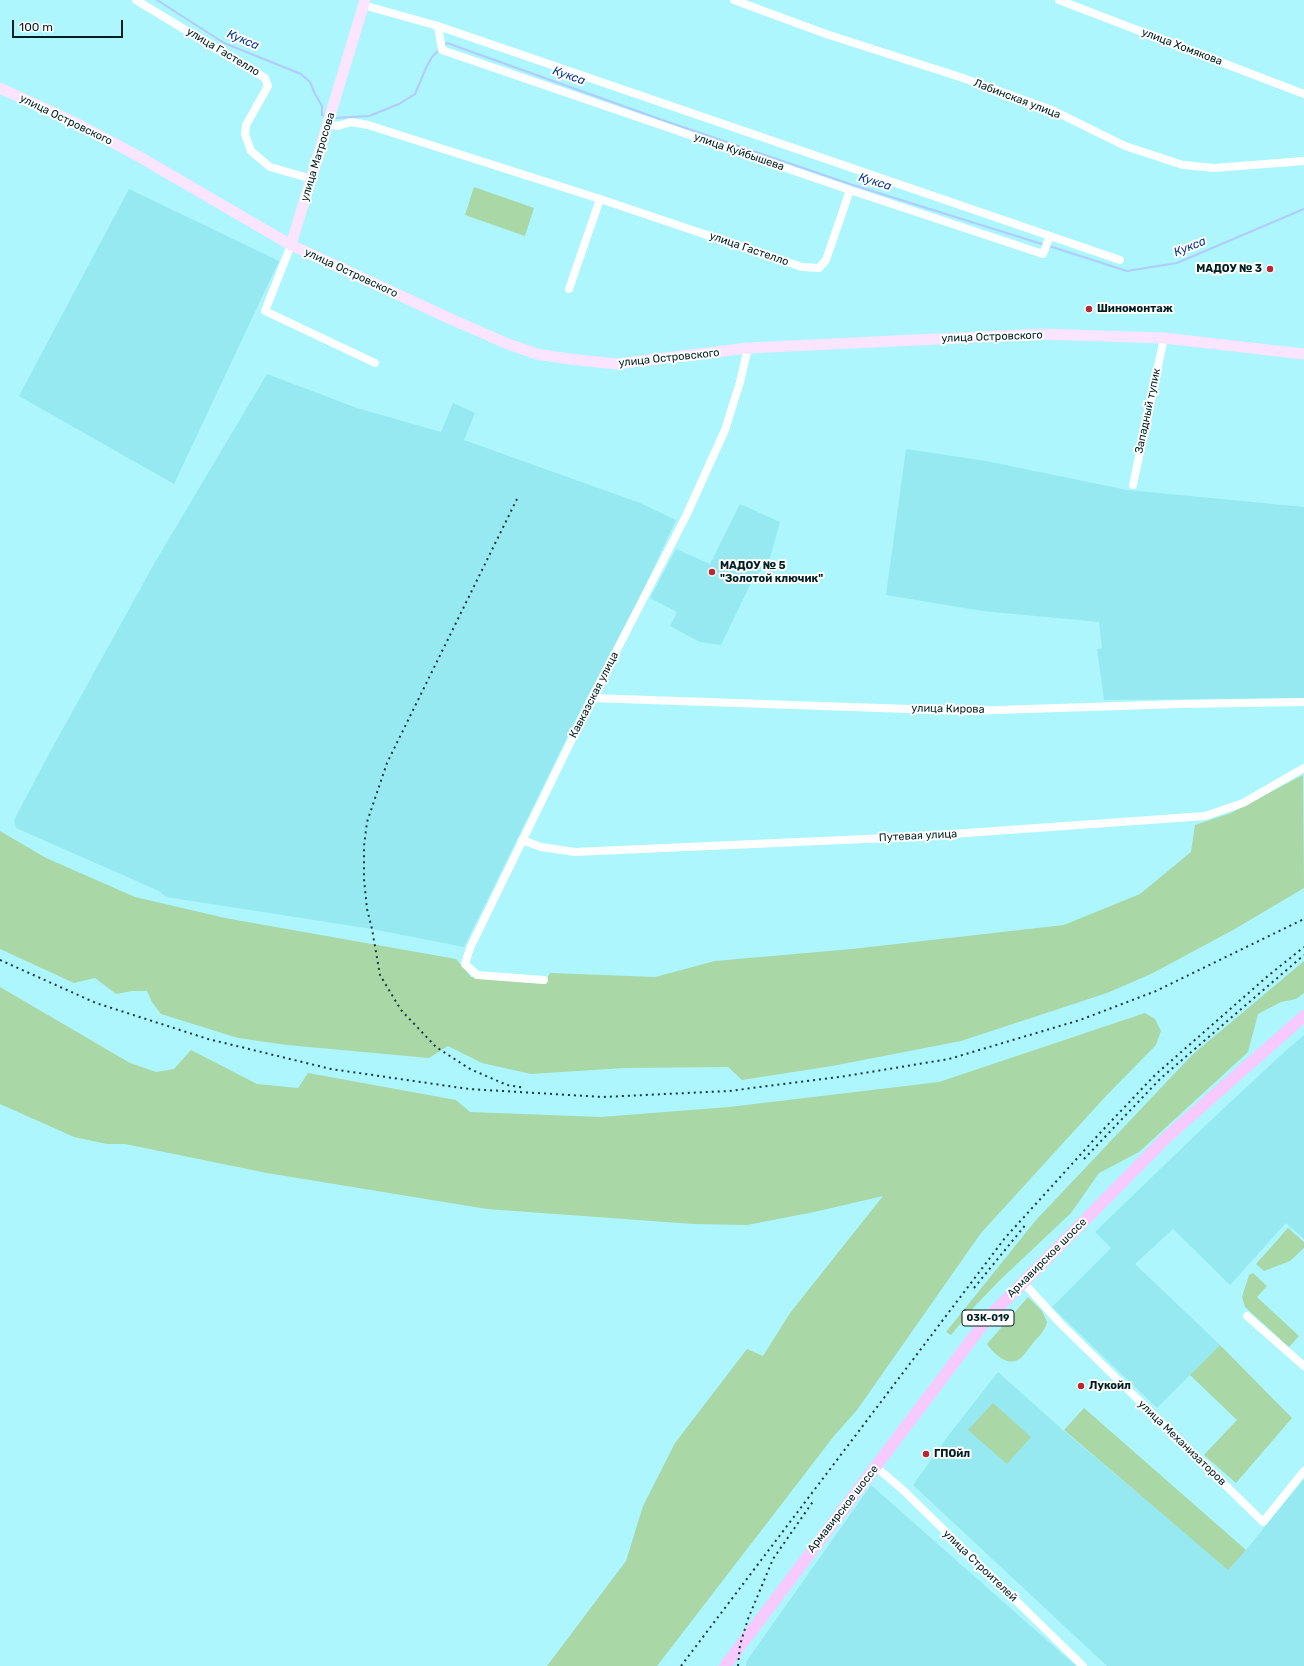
<!DOCTYPE html>
<meta charset="utf-8">
<style>
body{margin:0}
#map{position:relative;width:1304px;height:1666px;overflow:hidden;background:#adf6fd;font-family:Rubik,sans-serif}
canvas{display:block}
.scale{position:absolute;left:12px;top:20px;width:111px;height:18px;box-sizing:border-box;border:2px solid #022023;border-top:0;padding-left:5px;font-size:12px;line-height:14px;white-space:nowrap;color:#022023;-webkit-text-stroke:3px #fff;paint-order:stroke}
</style>
<div id="map">
<canvas width="1304" height="1666"></canvas>
<div class="scale">100 m</div>
</div>
<script>
const ctx = document.querySelector('canvas').getContext('2d');
ctx.lineJoin = 'round';
function fill(path, color) {
  ctx.fillStyle = color;
  ctx.fill(path, 'evenodd');
}
function trace(path, color, width, dash) {
  ctx.strokeStyle = color;
  ctx.lineWidth = width;
  ctx.lineCap = dash ? 'butt' : 'round';
  ctx.setLineDash(dash || []);
  ctx.stroke(path);
}
function write(font, color, halo, rows, align = 'center') {
  ctx.font = font + ' Rubik,sans-serif';
  ctx.lineWidth = 4;
  ctx.setLineDash([]);
  ctx.textBaseline = 'middle';
  ctx.strokeStyle = halo;
  ctx.fillStyle = color;
  for (const [text, x, y, turn = 0] of rows) {
    ctx.save();
    ctx.translate(x, y);
    ctx.rotate((+turn || 0) * Math.PI / 180);
    ctx.textAlign = isNaN(turn) ? turn : align;
    if (halo) ctx.strokeText(text, 0, 0);
    ctx.fillText(text, 0, 0);
    ctx.restore();
  }
}
fill(new Path2D(`
 M129 189 279 261 174 484 19 396Z
 M267 374 357 408 441 432 453 403 475 413 464 440 640 503 676 520 633 612 583 705 464 947 372 929 166 897 159 891 16 828 14 820 50 752 154 564Z
 M906 449 986 461 1127 490 1304 507V698L1104 700 1097 649 1102 648 1099 622 983 611 886 595Z
 M740 504 780 522 769 562 753 579 721 645 700 642 670 626 677 612 650 598 676 549 710 564Z
 M1304 1035V1239L1286 1223 1230 1285 1173 1229 1135 1264 1220 1345 1157 1408 1052 1307 1111 1248 1095 1232 1207 1124 1281 1055Z
 M998 1372 1064 1431 1228 1569 1246 1550 1304 1479V1666H1107L913 1485 948 1436Z
 M871 1485 1068 1659 1077 1666H746V1662Z`), '#96e9f1');
fill(new Path2D(`
 M474 187 534 208 525 236 465 215Z
 M1303 775 1304 888 1233 930 1151 974 1107 993 961 1041 832 1066 742 1080 728 1067 624 1068 531 1074 482 1063 448 1046 429 1058 287 1045 238 1038 161 1014 152 1002 147 991H132L116 994 95 978 74 983 0 949V831L46 858 135 897 225 918 456 959 471 977 544 984 550 973 655 977 715 961 852 949 1064 925 1140 894 1191 852 1195 825 1231 813Z
 M1304 961V993L1296 999 1281 1002 1258 1014 1248 1052 1139 1152 1099 1173 1071 1213 999 1281 975 1306 951 1335 946 1332 1036 1220 1192 1055Z
 M0 987 130 1063 156 1072 174 1069 191 1050 257 1084 298 1088 308 1073 456 1100 470 1112 601 1117 729 1107 939 1082 1145 1013 1155 1019 1161 1031 1156 1045 1106 1096 981 1233 857 1410 834 1436 657 1666H547L626 1561 643 1506 675 1443 747 1349 763 1356 790 1313 883 1196 814 1212 747 1225 693 1224 487 1209 267 1173 125 1144H107L74 1137 0 1104Z
 M1288 1228 1304 1242V1248L1290 1261 1264 1271 1256 1264Z
 M1253 1273 1267 1286 1257 1297 1299 1336 1289 1347 1245 1307 1242 1297 1249 1275Z
 M1028 1297 1042 1311 1047 1322C1045 1331 1039 1336 1033 1343 1029 1348 1025 1354 1021 1358 1008 1368 994 1354 987 1344Z
 M1220 1345 1292 1418 1236 1483 1204 1455 1237 1420 1190 1375Z
 M993 1403 1031 1437 1007 1464 968 1430Z
 M1084 1408 1246 1550 1228 1570 1064 1430Z`), '#a9d7a6');
trace(new Path2D(`
 M157 0 224 43 301 74 310 82 315 94 322 106V115L325 116
 M443 46 447 43 665 121 853 185 1045 245
 M334 118 369 116 399 104 415 94 426 68 432 57 438 51
 M1049 246 1127 271 1177 263 1304 209`), '#b0cbfd', 2);
trace(new Path2D(`
 M136 0 265 78 268 86 246 125 245 134 251 151 270 167 312 179
 M734 0 826 34 960 77 1052 110 1125 146 1183 165 1214 168 1304 161
 M1059 0 1304 94
 M363 5 438 26 1120 260
 M438 26 442 50 850 190 1043 254 1050 236
 M327 124 338 126 351 122 368 125 600 199 802 267 819 268 826 260 850 190
 M291 245 265 311 375 363
 M569 289 600 199
 M1133 485 1164 338
 M592 698 966 711 1181 704 1304 702
 M522 840 541 847 575 852 910 837 1205 816 1243 803 1304 768
 M544 980 477 975 465 964 470 948 592 698 686 516 725 430 740 382 748 348
 M1023 1282 1059 1322 1263 1522 1304 1471
 M1247 1316 1304 1366
 M876 1467 903 1490 1083 1666`), '#fff', 8);
trace(new Path2D(`
 M0 88 76 123 138 156 291 245 453 320 508 344 537 354 569 359 616 364 748 348 1041 334 1164 338 1304 354
 M291 245 365 0`), '#fbe4fe', 11);
trace(new Path2D(`
 M725 1666 987 1319 1167 1137 1304 1016`), '#f7cafd', 12);
trace(new Path2D(`
 M517 499 387 763 367 822 364 846V879L367 909 372 929 380 975 401 1010 436 1047 470 1069 507 1085 525 1088
 M0 960 96 1003 208 1039 331 1069 469 1089 603 1097 729 1091 846 1076 949 1059 1080 1020 1156 991 1304 919
 M1084 1159 1161 1078 1304 955
 M974 1288 1027 1223
 M681 1666 1005 1238 1100 1133 1155 1075 1269 975 1304 947
 M738 1666 740 1645 748 1619 773 1559 814 1500`), '#173a3e', 2, [2, 4]);
for (const [x, y, r, color] of [
 [1270,269,4,"#b92832"],
 [1089,309,4,"#b92832"],
 [712,572,4,"#b92832"],
 [1081,1386,4,"#b92832"],
 [926,1454,4,"#b92832"]
]) {
  const dot = new Path2D();
  dot.arc(x, y, r, 0, 2 * Math.PI);
  ctx.fillStyle = color;
  ctx.fill(dot);
  trace(dot, '#fff', 1.5);
}
for (const [x, y, w] of [
 [988,1318,52]
]) {
  const box = new Path2D();
  box.roundRect(x - w / 2, y - 8, w, 16, 3);
  ctx.fillStyle = '#fff';
  ctx.fill(box);
  trace(box, '#022023', 1);
}
write('bold 10px', '#022023', null, [
 ["03К-019",988,1318]
]);
write('11px', '#022023', '#fff', [
 ["улица Хомякова",1182,47,21],
 ["улица Гастелло",223,52,31],
 ["Лабинская улица",1017,99,21],
 ["улица Островского",66,120,26],
 ["улица Куйбышева",739,152,19],
 ["улица Матросова",318,157,-73],
 ["улица Гастелло",749,249,19],
 ["улица Островского",351,273,25],
 ["улица Островского",992,337,-2],
 ["улица Островского",669,358,-6],
 ["Западный тупик",1148,411,-78],
 ["Кавказская улица",594,695,-63],
 ["улица Кирова",948,709,1],
 ["Путевая улица",918,836,-3],
 ["Армавирское шоссе",1047,1258,-45],
 ["улица Механизаторов",1182,1443,44],
 ["Армавирское шоссе",843,1509,-52],
 ["улица Строителей",980,1566,44]
]);
write('bold 11px', '#022023', '#fff', [
 ["МАДОУ № 3",1262,269,"right"],
 ["Шиномонтаж",1097,309],
 ["МАДОУ № 5",720,566],
 ["\"Золотой ключик\"",720,579],
 ["Лукойл",1089,1386],
 ["ГПОйл",934,1454]
], 'left');
write('italic 12px', '#0f3793', '#fff', [
 ["Кукса",243,40,23],
 ["Кукса",569,76,19],
 ["Кукса",875,182,17],
 ["Кукса",1190,247,-22]
]);
</script>
